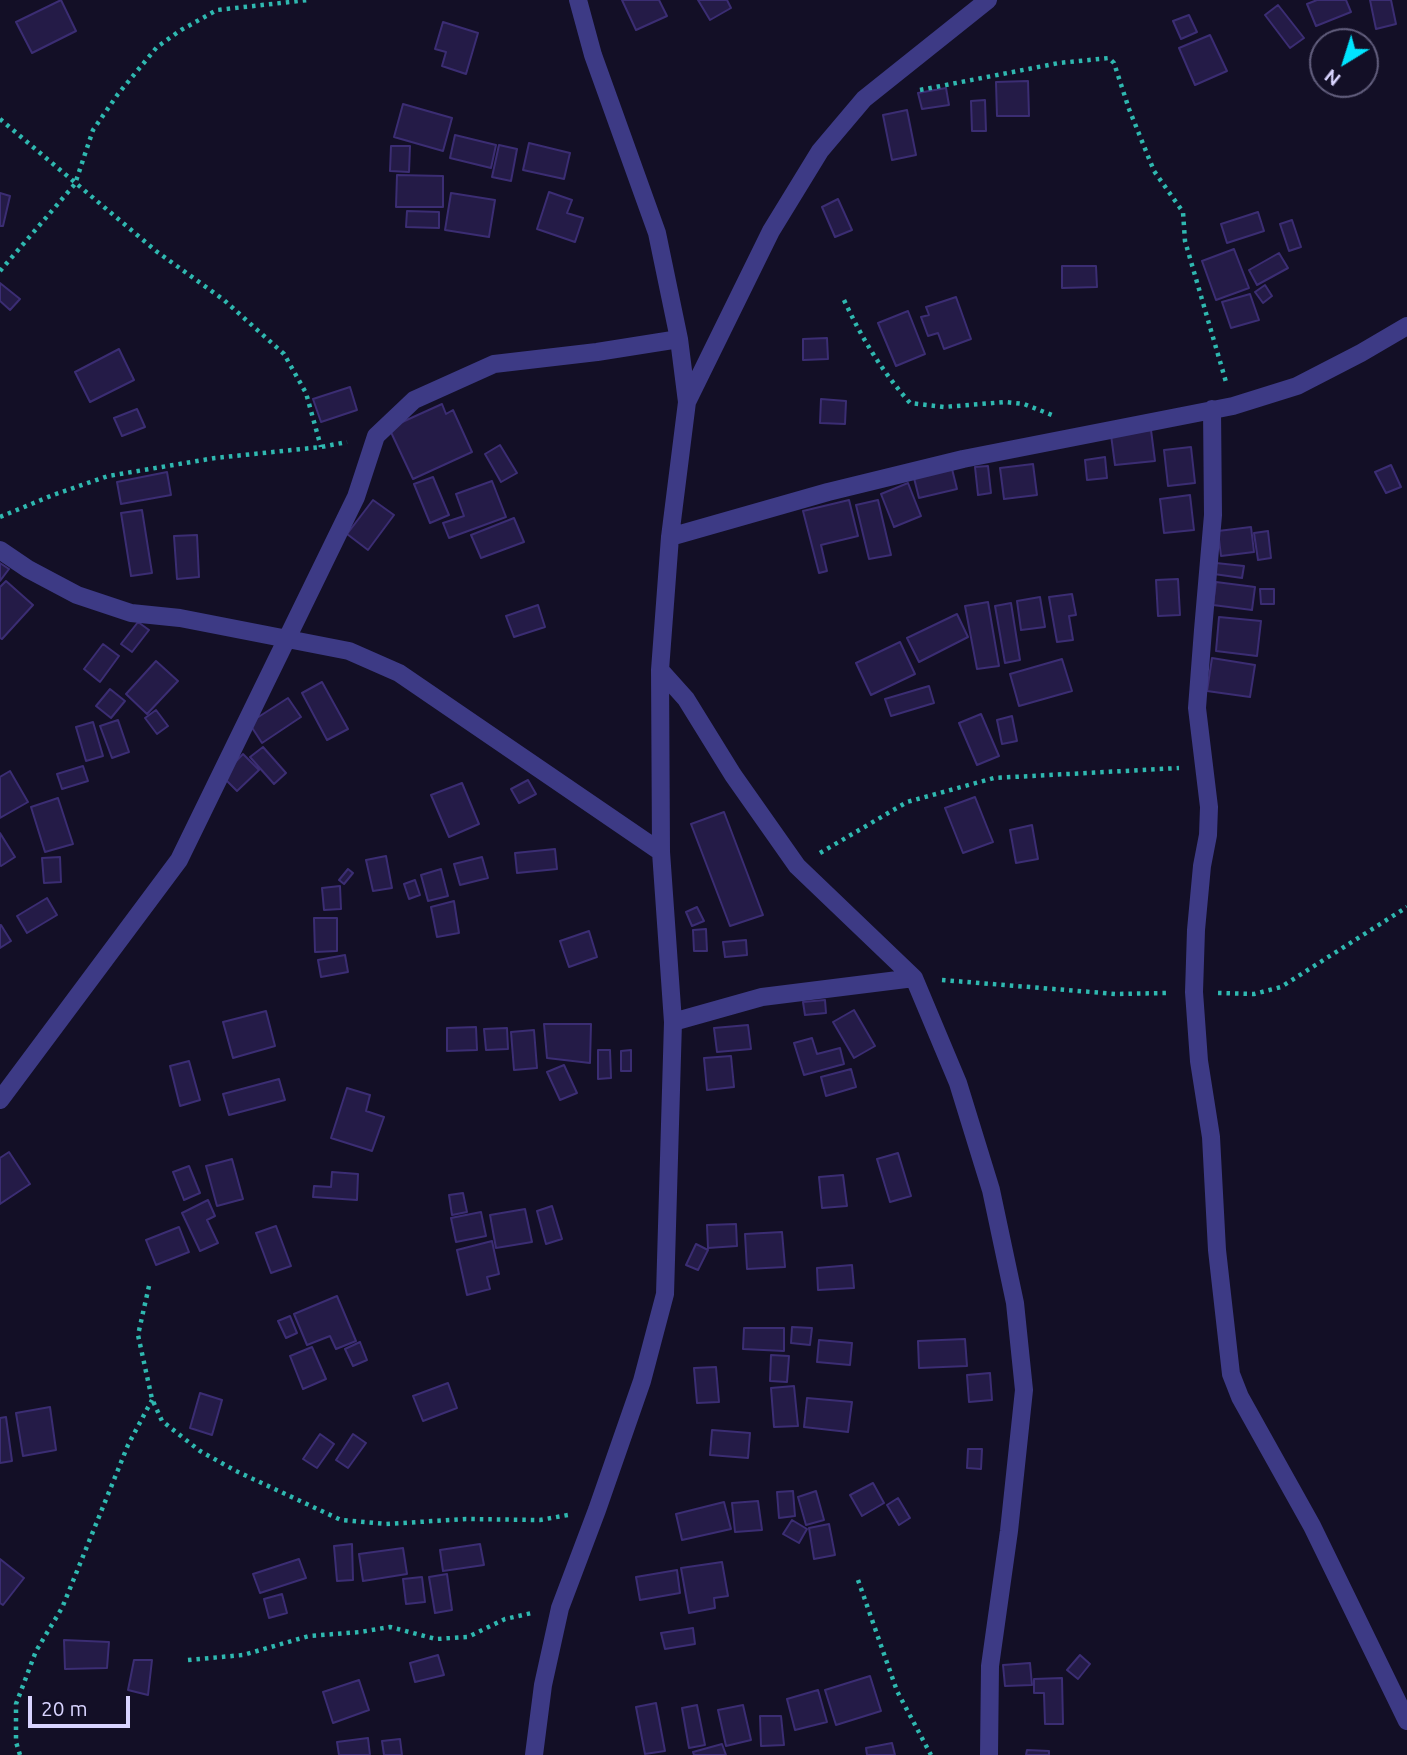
<!DOCTYPE html>
<style>
body{margin:0}
#map{position:relative;width:1407px;height:1755px;overflow:hidden;background:#130f26;font-family:Ubuntu,sans-serif}
canvas{display:block}
.north{position:absolute;left:1309px;top:28px;width:70px;height:70px;box-sizing:border-box;background:#130f26;border:2px solid #625e7d;border-radius:50%;rotate:218deg;font-size:19px;font-weight:700;line-height:28px;text-align:center;color:#d9d4ff}
.north::after{content:'';display:block;margin:auto;width:24px;height:32px;background:#00e5ff;clip-path:polygon(50% 0,100% 100%,50% 72%,0 100%)}
.scale{position:absolute;left:28px;top:1696px;width:102px;height:32px;box-sizing:border-box;border:4px solid #d9d4ff;border-top:0;padding-left:9px;font-size:21px;line-height:24px;white-space:nowrap;color:#d9d4ff;-webkit-text-stroke:5px #130f26;paint-order:stroke}
</style>
<div id="map">
<canvas width="1407" height="1755"></canvas>
<div class="north">N</div>
<div class="scale">20 m</div>
</div>
<script>
const ctx = document.querySelector('canvas').getContext('2d');
ctx.lineJoin = 'round';
function fill(path, color) {
  ctx.fillStyle = color;
  ctx.fill(path, 'evenodd');
}
function trace(path, color, width, dash) {
  ctx.strokeStyle = color;
  ctx.lineWidth = width;
  ctx.lineCap = dash ? 'butt' : 'round';
  ctx.setLineDash(dash || []);
  ctx.stroke(path);
}
const building = new Path2D(`
 M61 0 76 31 32 53 16 22Z
 M622 0H659L667 16 636 30Z
 M698 0H727L731 8 710 20Z
 M1317 0H1346L1351 12 1316 26 1307 4Z
 M1370 0H1391L1396 24 1376 29Z
 M1278 5 1304 38 1290 48 1265 15Z
 M1189 15 1197 32 1181 39 1173 21Z
 M443 22 478 33 466 74 442 66 446 52 435 49Z
 M1210 35 1227 71 1195 85 1179 48Z
 M1028 81 1029 116H997L996 82Z
 M946 88 949 105 922 109 918 93Z
 M985 100 986 131H972L971 101Z
 M403 104 452 118 443 151 394 137Z
 M907 110 916 155 892 160 883 115Z
 M455 135 496 145 491 168 450 158Z
 M529 143 570 153 564 179 523 170Z
 M499 145 517 149 511 181 492 177Z
 M391 146H410L409 172 390 171Z
 M397 175 443 176V207H396Z
 M549 192 572 200 567 213 583 218 575 242 537 229Z
 M0 193 10 196 3 226H0Z
 M451 193 495 200 489 237 445 230Z
 M838 199 852 230 835 237 822 207Z
 M407 211 439 212V228L406 227Z
 M1258 212 1264 231 1227 243 1221 224Z
 M1292 220 1301 247 1289 251 1280 224Z
 M1234 249 1249 288 1216 300 1202 261Z
 M1279 253 1288 268 1257 285 1249 270Z
 M1062 266H1096L1097 287 1062 288Z
 M0 283 20 299 10 310 0 301Z
 M1265 285 1272 296 1263 303 1255 292Z
 M1250 294 1259 320 1231 328 1222 302Z
 M956 297 971 339 944 349 938 333 928 336 921 317 929 315 926 307Z
 M908 311 925 354 896 366 878 323Z
 M827 338 828 359 803 360V339Z
 M119 349 134 380 90 402 75 372Z
 M350 387 357 410 321 422 313 399Z
 M821 399 846 401 845 424 820 423Z
 M442 404 446 414 453 410 472 452 413 479 389 428Z
 M137 409 145 427 122 436 114 418Z
 M1151 430 1155 461 1115 465 1111 435Z
 M500 445 517 473 501 482 485 454Z
 M1191 447 1195 483 1168 486 1164 450Z
 M1105 457 1107 478 1087 480 1085 460Z
 M1033 464 1037 495 1004 499 1000 468Z
 M951 465 957 489 919 498 913 474Z
 M1391 465 1401 487 1386 493 1375 472Z
 M988 466 991 493 978 495 975 467Z
 M167 472 171 495 121 504 117 482Z
 M433 477 449 515 430 523 414 484Z
 M492 481 506 517 449 538 443 523 464 516 456 494Z
 M908 483 921 516 894 527 881 494Z
 M1190 495 1194 530 1164 533 1160 499Z
 M373 500 394 515 368 550 347 534Z
 M849 500 858 536 821 545 827 571 819 573 803 511Z
 M878 500 891 555 869 559 856 505Z
 M142 510 152 573 131 576 121 513Z
 M514 518 524 542 481 558 471 535Z
 M1251 527 1254 552 1221 556 1218 531Z
 M1268 531 1271 558 1258 560 1254 533Z
 M197 535 199 577 177 579 174 536Z
 M0 563 9 569 0 581Z
 M1216 563 1244 566 1242 578 1214 574Z
 M1178 579 1180 615 1158 616 1156 580Z
 M6 581 33 605 2 639 0 638V587Z
 M1216 582 1255 587 1252 610 1213 605Z
 M1260 589H1274V604H1261Z
 M1072 594 1076 615 1069 616 1073 640 1057 642 1049 597Z
 M1040 597 1045 627 1021 630 1017 601Z
 M988 602 999 666 977 669 965 606Z
 M1011 603 1020 660 1005 663 995 606Z
 M538 605 545 627 514 637 506 616Z
 M957 614 968 637 919 662 907 638Z
 M1219 617 1261 621 1257 656 1216 651Z
 M138 622 149 630 132 652 121 644Z
 M900 642 915 674 871 695 856 663Z
 M103 644 119 656 100 682 84 669Z
 M1212 658 1255 665 1250 697 1207 691Z
 M1062 659 1072 691 1019 706 1010 674Z
 M156 661 178 681 147 714 126 694Z
 M322 682 348 729 327 740 302 693Z
 M929 686 934 703 891 716 885 699Z
 M110 689 125 701 111 718 96 706Z
 M288 698 301 717 262 743 249 723Z
 M156 710 168 726 157 734 145 718Z
 M981 714 999 756 977 765 959 723Z
 M1012 716 1017 741 1002 744 997 720Z
 M118 720 129 752 112 758 100 726Z
 M93 722 103 756 86 761 76 727Z
 M263 747 286 773 274 784 250 757Z
 M243 754 259 770 237 791 222 776Z
 M83 766 88 781 62 789 57 774Z
 M10 771 28 802 0 818V777Z
 M528 780 536 794 519 803 511 789Z
 M462 783 479 824 449 837 431 795Z
 M975 797 993 842 963 853 945 808Z
 M58 798 73 844 45 852 31 807Z
 M724 812 763 915 730 926 691 824Z
 M1032 825 1038 859 1016 863 1010 830Z
 M0 833 15 857 1 866 0 865Z
 M555 849 557 869 517 873 515 853Z
 M386 856 392 888 373 891 366 860Z
 M60 857 61 882 44 883 42 858Z
 M482 857 488 878 460 885 454 864Z
 M348 869 353 873 344 884 339 880Z
 M441 869 448 896 428 901 421 875Z
 M415 880 420 895 409 899 404 884Z
 M340 886 341 909 324 910 322 888Z
 M47 898 57 915 27 933 17 916Z
 M454 901 459 933 437 937 431 907Z
 M697 907 704 921 692 926 686 912Z
 M314 918H337V951L315 952Z
 M0 925H1L11 941 0 948Z
 M706 929 707 951H694L693 930Z
 M589 931 597 957 569 967 560 941Z
 M746 940 747 955 725 957 723 942Z
 M345 955 348 972 321 977 318 960Z
 M825 1000 826 1013 805 1015 803 1002Z
 M854 1010 875 1046 854 1058 833 1022Z
 M266 1011 275 1046 233 1058 223 1022Z
 M544 1024H591L590 1063 547 1058Z
 M748 1025 751 1049 717 1052 714 1028Z
 M476 1027 477 1050 447 1051V1028Z
 M507 1028 508 1049 486 1050 484 1029Z
 M534 1030 537 1068 514 1070 511 1032Z
 M812 1038 817 1054 840 1048 844 1064 804 1075 794 1043Z
 M598 1050H610L611 1078 598 1079Z
 M631 1050V1071H621V1051Z
 M731 1056 734 1087 707 1090 704 1058Z
 M189 1061 200 1100 180 1106 170 1066Z
 M564 1065 577 1093 560 1100 547 1072Z
 M851 1069 856 1087 826 1096 821 1077Z
 M279 1079 285 1100 229 1115 223 1094Z
 M347 1088 370 1095 366 1111 384 1117 372 1151 331 1138Z
 M9 1152 30 1184 0 1204V1158Z
 M898 1153 911 1196 890 1202 877 1159Z
 M232 1159 243 1199 217 1206 206 1166Z
 M189 1166 200 1193 184 1200 173 1172Z
 M332 1172 358 1174 357 1200 313 1197 314 1186 331 1187Z
 M843 1175 847 1206 822 1208 819 1177Z
 M463 1193 467 1212 452 1215 449 1195Z
 M208 1200 215 1216 207 1220 218 1243 200 1251 182 1213Z
 M552 1206 562 1239 546 1244 537 1211Z
 M525 1209 532 1242 496 1248 490 1215Z
 M481 1212 486 1236 456 1242 451 1218Z
 M736 1224 737 1246 708 1248 707 1225Z
 M276 1226 291 1266 271 1273 256 1233Z
 M179 1227 189 1252 156 1265 146 1240Z
 M782 1232 785 1267 747 1269 745 1234Z
 M492 1241 499 1274 487 1277 490 1289 467 1295 457 1250Z
 M696 1244 708 1250 698 1270 686 1265Z
 M852 1265 854 1288 818 1290 817 1268Z
 M337 1296 356 1341 336 1349 330 1336 307 1345 294 1314Z
 M290 1316 297 1333 286 1338 278 1321Z
 M792 1327 812 1328 810 1345 791 1343Z
 M744 1328H784V1351L743 1349Z
 M965 1339 967 1366 919 1368 918 1341Z
 M819 1340 852 1343 850 1365 817 1362Z
 M360 1342 367 1360 353 1366 345 1349Z
 M312 1347 326 1379 303 1389 290 1356Z
 M771 1355 789 1356 787 1382 770 1381Z
 M716 1367 719 1402 697 1403 694 1368Z
 M990 1373 992 1400 969 1402 967 1375Z
 M448 1383 457 1408 423 1421 413 1396Z
 M794 1386 798 1426 774 1427 771 1388Z
 M200 1393 222 1400 212 1435 190 1428Z
 M807 1398 852 1402 848 1432 804 1427Z
 M50 1407 56 1450 23 1456 16 1413Z
 M6 1417 12 1461 0 1463V1418Z
 M712 1430 750 1433 748 1458 710 1455Z
 M320 1434 334 1444 317 1468 303 1459Z
 M353 1434 366 1443 348 1468 336 1460Z
 M968 1449H982L981 1469 967 1468Z
 M873 1483 884 1503 862 1516 850 1495Z
 M793 1491 795 1516 779 1518 777 1492Z
 M816 1491 824 1520 806 1525 798 1497Z
 M898 1498 910 1518 899 1525 887 1505Z
 M758 1501 762 1530 735 1532 732 1503Z
 M724 1502 731 1529 682 1540 676 1514Z
 M792 1520 807 1529 799 1543 783 1534Z
 M829 1524 835 1555 814 1559 809 1528Z
 M352 1544 353 1580 337 1581 334 1546Z
 M480 1544 484 1565 443 1571 440 1550Z
 M403 1548 407 1574 363 1581 359 1554Z
 M0 1559 24 1578 3 1605 0 1603Z
 M299 1559 306 1578 260 1593 253 1574Z
 M722 1562 728 1596 714 1598 715 1608 689 1613 681 1568Z
 M677 1570 680 1593 640 1600 636 1577Z
 M447 1574 452 1610 435 1613 429 1577Z
 M422 1577 425 1602 406 1604 403 1579Z
 M282 1594 287 1613 269 1618 264 1599Z
 M693 1628 695 1644 665 1649 661 1633Z
 M64 1640 109 1642 107 1668 65 1669Z
 M438 1655 444 1675 415 1682 410 1663Z
 M1080 1655 1090 1664 1078 1679 1067 1670Z
 M134 1660H152L148 1695 128 1690Z
 M1030 1663 1032 1685 1005 1686 1003 1665Z
 M870 1676 881 1711 836 1725 825 1690Z
 M1062 1678 1063 1724H1045L1044 1693H1034V1679Z
 M359 1680 369 1710 333 1723 323 1692Z
 M818 1690 827 1722 795 1730 787 1699Z
 M656 1703 665 1751 645 1754 636 1707Z
 M697 1705 705 1745 689 1748 682 1708Z
 M743 1705 751 1740 726 1746 718 1710Z
 M760 1716H781L784 1745 761 1746Z
 M368 1738 370 1755H339L337 1742Z
 M400 1739 402 1755H384L382 1741Z
 M892 1743 895 1755H867L866 1748Z
 M722 1744 726 1755H694L693 1752Z
 M1027 1750 1049 1751V1755H1026Z`);
fill(building, '#241b47');
trace(building, '#3b2d73', 2);
trace(new Path2D(`
 M920 90 1059 63 1109 58 1114 63 1129 109 1154 171 1183 212 1185 241 1226 382
 M0 119 156 251 224 300 284 354 306 393 321 447
 M0 271 75 184 93 130 118 94 157 47 181 30 217 10 308 0
 M844 300C862 339 882 371 910 403L944 407 1005 402 1024 404 1052 415
 M0 517 53 495 108 476 215 458 321 447 347 442
 M820 853 907 802 994 778 1179 768
 M942 980 1116 994 1167 993
 M1218 993 1254 994 1281 987 1407 907
 M149 1286 138 1335 152 1399 162 1421 200 1451 236 1471 341 1520 386 1524 466 1519 540 1520 568 1515
 M858 1580 897 1691 931 1755
 M188 1660 243 1655 309 1636 360 1632 390 1627 436 1639 468 1637 505 1619 532 1613
 M20 1755 16 1742V1704L36 1651 62 1608 73 1581 128 1445 152 1400`), '#2fb8b0', 4.5, [3.5, 5]);
trace(new Path2D(`
 M687 402 771 231 820 151 864 99 988 0
 M1212 409 1213 515 1203 630 1197 708 1209 807 1208 835 1202 866 1196 930 1194 992 1199 1061 1211 1137 1217 1250 1231 1374 1240 1397 1312 1526 1407 1721
 M670 537 828 492 963 459 1233 406 1297 386 1361 353 1407 326
 M0 550 28 569 77 595 131 613 180 618 349 651 399 673 661 852
 M660 670 686 699 733 775 797 866 914 978 958 1083 991 1190 1015 1303 1024 1390 1009 1531 990 1666 989 1755
 M673 1022 762 997 914 978
 M0 1100 179 860 356 497 376 436 414 400 494 364 597 352 679 339
 M534 1755 543 1685 560 1608 597 1510 642 1381 665 1294 673 1022 661 852 660 670 670 537 687 402 679 339 657 233 593 55 578 0`), '#3d3a85', 18);
</script>
